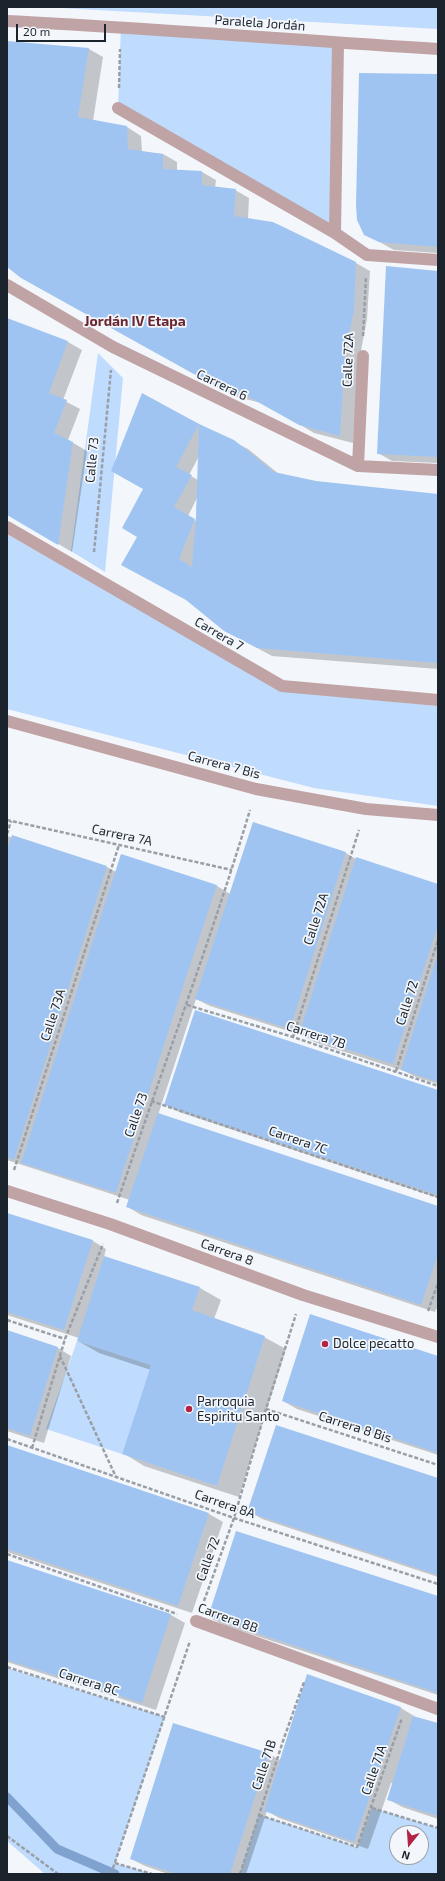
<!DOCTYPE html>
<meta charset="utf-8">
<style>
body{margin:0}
#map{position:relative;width:445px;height:1881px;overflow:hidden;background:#f3f7fc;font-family:"Exo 2",sans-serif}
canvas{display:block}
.frame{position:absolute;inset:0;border:8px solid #1b232c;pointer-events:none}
.north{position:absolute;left:389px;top:1825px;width:40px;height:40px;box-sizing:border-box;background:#f3f7fc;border:1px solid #9da2a9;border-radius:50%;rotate:197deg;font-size:11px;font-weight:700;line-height:16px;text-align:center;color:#1b232c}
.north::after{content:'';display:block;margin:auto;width:14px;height:18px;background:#b42244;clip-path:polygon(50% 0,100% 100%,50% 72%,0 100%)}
.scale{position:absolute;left:16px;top:24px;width:90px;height:18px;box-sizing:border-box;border:2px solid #1b232c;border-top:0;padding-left:5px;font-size:12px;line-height:14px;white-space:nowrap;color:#1b232c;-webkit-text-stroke:3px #f3f7fc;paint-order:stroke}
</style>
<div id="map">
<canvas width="445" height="1881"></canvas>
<div class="frame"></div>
<div class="north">N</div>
<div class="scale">20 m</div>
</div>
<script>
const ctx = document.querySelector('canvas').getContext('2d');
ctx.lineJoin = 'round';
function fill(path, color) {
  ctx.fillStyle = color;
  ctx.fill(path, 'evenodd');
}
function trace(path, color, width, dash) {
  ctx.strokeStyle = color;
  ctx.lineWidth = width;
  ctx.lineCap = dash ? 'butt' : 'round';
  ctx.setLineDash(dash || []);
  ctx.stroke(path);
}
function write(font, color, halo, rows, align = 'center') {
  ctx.font = font + ' "Exo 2",sans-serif';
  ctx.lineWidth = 3.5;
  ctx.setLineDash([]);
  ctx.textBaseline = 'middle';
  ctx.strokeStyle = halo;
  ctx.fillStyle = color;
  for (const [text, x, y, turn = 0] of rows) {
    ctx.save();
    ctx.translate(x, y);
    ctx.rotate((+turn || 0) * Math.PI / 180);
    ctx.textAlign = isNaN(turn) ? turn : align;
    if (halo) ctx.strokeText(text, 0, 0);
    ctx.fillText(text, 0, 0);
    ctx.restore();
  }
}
fill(new Path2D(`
 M43 7H438V29Z
 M121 26 338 43 335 233 118 108Z
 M98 353 123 378 105 572 71 551Z
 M7 534 281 691 438 706V806L314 788 7 709Z
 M77 1341 151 1365 122 1454 46 1429Z
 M7 1668 165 1717 115 1863 152 1874H45L7 1841Z
 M372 1808 438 1828V1874H240L259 1815 357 1847ZM397 1833H421V1857H397Z`), '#bfdbfd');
fill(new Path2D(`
 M7 42 89 49 103 57 93 121 127 127 141 136 142 152 163 154 177 162V171L202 172 216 180 215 188 235 190 249 198 248 219 356 263 370 271 367 319 359 361 353 443 314 433 265 404 234 396 36 286 7 266Z
 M438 76V253L394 250 365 234Z
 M438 272V463L392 461 378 453Z
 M7 319 68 342 82 350 63 400 80 409 68 440 87 451 72 552 7 514Z
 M142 395 248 449 279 474 316 482 438 495V669L272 656 224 630 138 536 144 489ZM198 458V480L189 475ZM197 498 196 521 188 516Z
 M253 823 346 853 356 859 438 885V1084L416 1077 404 1071 314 1042 304 1036 210 1006 196 999 158 1115 438 1207V1310L436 1309 435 1312 141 1215 128 1207 130 1200 7 1160V836L107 867 116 872 121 855 217 886 230 894Z
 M438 1091V1198L179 1112 165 1104Z
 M7 1214 93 1241 106 1249 104 1257 200 1288 221 1300 214 1319 264 1337 286 1349 239 1497 144 1466 123 1453 151 1370 99 1353 78 1341 79 1338 7 1315Z
 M7 1331 58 1348 71 1356 44 1443 7 1431Z
 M438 1357V1455L297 1409 283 1401Z
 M7 1446 209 1514 223 1522 192 1613 7 1552Z
 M438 1479V1577L262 1519 248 1511Z
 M7 1561 171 1615 185 1623 156 1710 7 1662Z
 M438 1597V1695L223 1625 209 1617Z
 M307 1676 401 1708 414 1716V1717L438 1725V1819L402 1807 388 1799 393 1783H391L368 1849 279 1818 267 1811 246 1874H168L145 1866 131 1859 269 1754 280 1760Z`), '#0003');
trace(new Path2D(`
 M7 1797 57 1849 115 1874`), '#7fa3ce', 9);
fill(new Path2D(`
 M7 41 89 48 78 117 127 126 128 149 163 154V169L202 171V185L236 189 234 216 273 222 356 262 354 311 345 352 340 436 299 425 249 397 219 388 21 278 7 267Z
 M359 73 438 74V247L379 242 364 235 357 220 356 205Z
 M386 266 438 271V457L377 454Z
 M7 318 68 341 49 393 67 400 54 433 73 442 58 545 7 515Z
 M142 393 199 424 176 467 192 475 174 507 195 519 179 559 192 567 196 517 199 424 234 440 274 472 316 481 438 494V663L257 648 224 631 186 600 121 565 137 537 122 528 143 489 111 471Z
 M253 822 346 852 290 1029 195 999Z
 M12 835 107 866 14 1160 7 1157V851Z
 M121 854 217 885 185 980 116 1193 21 1163Z
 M356 857 438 884V925L393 1064 299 1034Z
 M438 953V1082L401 1070Z
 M195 1010 438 1090V1195L164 1105Z
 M158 1113 438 1206V1254L421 1305 126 1207Z
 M7 1213 93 1240 64 1330 7 1312Z
 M104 1256 200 1287 192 1310 265 1336 217 1486 122 1454 151 1365 77 1341Z
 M310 1314 438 1356V1453L282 1401Z
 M7 1330 58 1347 30 1436 7 1428Z
 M276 1425 438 1478V1575L247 1512Z
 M7 1445 209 1513 178 1606 7 1549Z
 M236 1531 438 1596V1693L208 1617Z
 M7 1560 171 1614 142 1703 7 1660Z
 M307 1674 401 1707 354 1842 264 1811Z
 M413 1716 438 1723V1816L387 1800Z
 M173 1723 269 1753 230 1874H177L130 1859Z`), '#9fc4f1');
trace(new Path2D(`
 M119 88 120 49
 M363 336 366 277
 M94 552 111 370
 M7 820 232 870
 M7 834 11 821
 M187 1005 293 1037 438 1086
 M293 1037 359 830
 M396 1071 438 940
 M151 1101 438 1197
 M14 1170 119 845
 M117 1203C161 1072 210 943 250 810
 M428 1311 438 1283
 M7 1320 65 1339
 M60 1356 116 1477
 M266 1409 438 1465
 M7 1439 234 1518 438 1584
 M32 1448 65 1339 103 1244
 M7 1554 177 1614
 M204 1601 234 1518 266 1409 296 1314
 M7 1667 165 1717
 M372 1808 438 1828
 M259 1815 357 1847 402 1718
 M7 1836 58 1874
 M115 1863 152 1874
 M111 1874 190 1641
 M240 1874 283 1741 304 1682`), '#9a9fa6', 2.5, [4, 2]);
trace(new Path2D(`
 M7 21C151 28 294 40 438 49
 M118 108 335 233 367 255 438 260
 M335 233 338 43
 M7 285 113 347 358 466 438 470
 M358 466 363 356
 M7 527 282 686 438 700
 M7 721 256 789 366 809 438 815
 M7 1191 110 1224 303 1295 438 1337
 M196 1621 438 1709`), '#c0a3a4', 12);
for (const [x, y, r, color] of [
 [325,1344,4,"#b42244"],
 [189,1409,4,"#b42244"]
]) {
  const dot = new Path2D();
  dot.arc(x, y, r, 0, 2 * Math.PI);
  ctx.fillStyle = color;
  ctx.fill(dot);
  trace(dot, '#f3f7fc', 1.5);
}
write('13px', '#1b232c', '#f3f7fc', [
 ["Paralela Jordán",260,23,4],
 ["Calle 72A",348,360,-88],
 ["Carrera 6",222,385,26],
 ["Calle 73",92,460,-85],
 ["Carrera 7",219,634,30],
 ["Carrera 7 Bis",224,765,15],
 ["Carrera 7A",122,835,12],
 ["Calle 72A",316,919,-72],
 ["Calle 72",407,1003,-72],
 ["Calle 73A",53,1015,-72],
 ["Carrera 7B",316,1035,18],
 ["Calle 73",136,1115,-71],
 ["Carrera 7C",298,1140,19],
 ["Carrera 8",227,1252,20],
 ["Carrera 8 Bis",355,1427,18],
 ["Carrera 8A",225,1504,19],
 ["Calle 72",208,1559,-70],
 ["Carrera 8B",228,1618,20],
 ["Carrera 8C",89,1682,18],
 ["Calle 71B",264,1765,-72],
 ["Calle 71A",374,1770,-71]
]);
write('13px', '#1b232c', '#f3f7fc', [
 ["Dolce pecatto",333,1344],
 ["Parroquia",197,1402],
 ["Espiritu Santo",197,1417]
], 'left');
write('bold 14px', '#6b252f', '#f3f7fc', [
 ["Jordán IV Etapa",135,321]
]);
</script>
